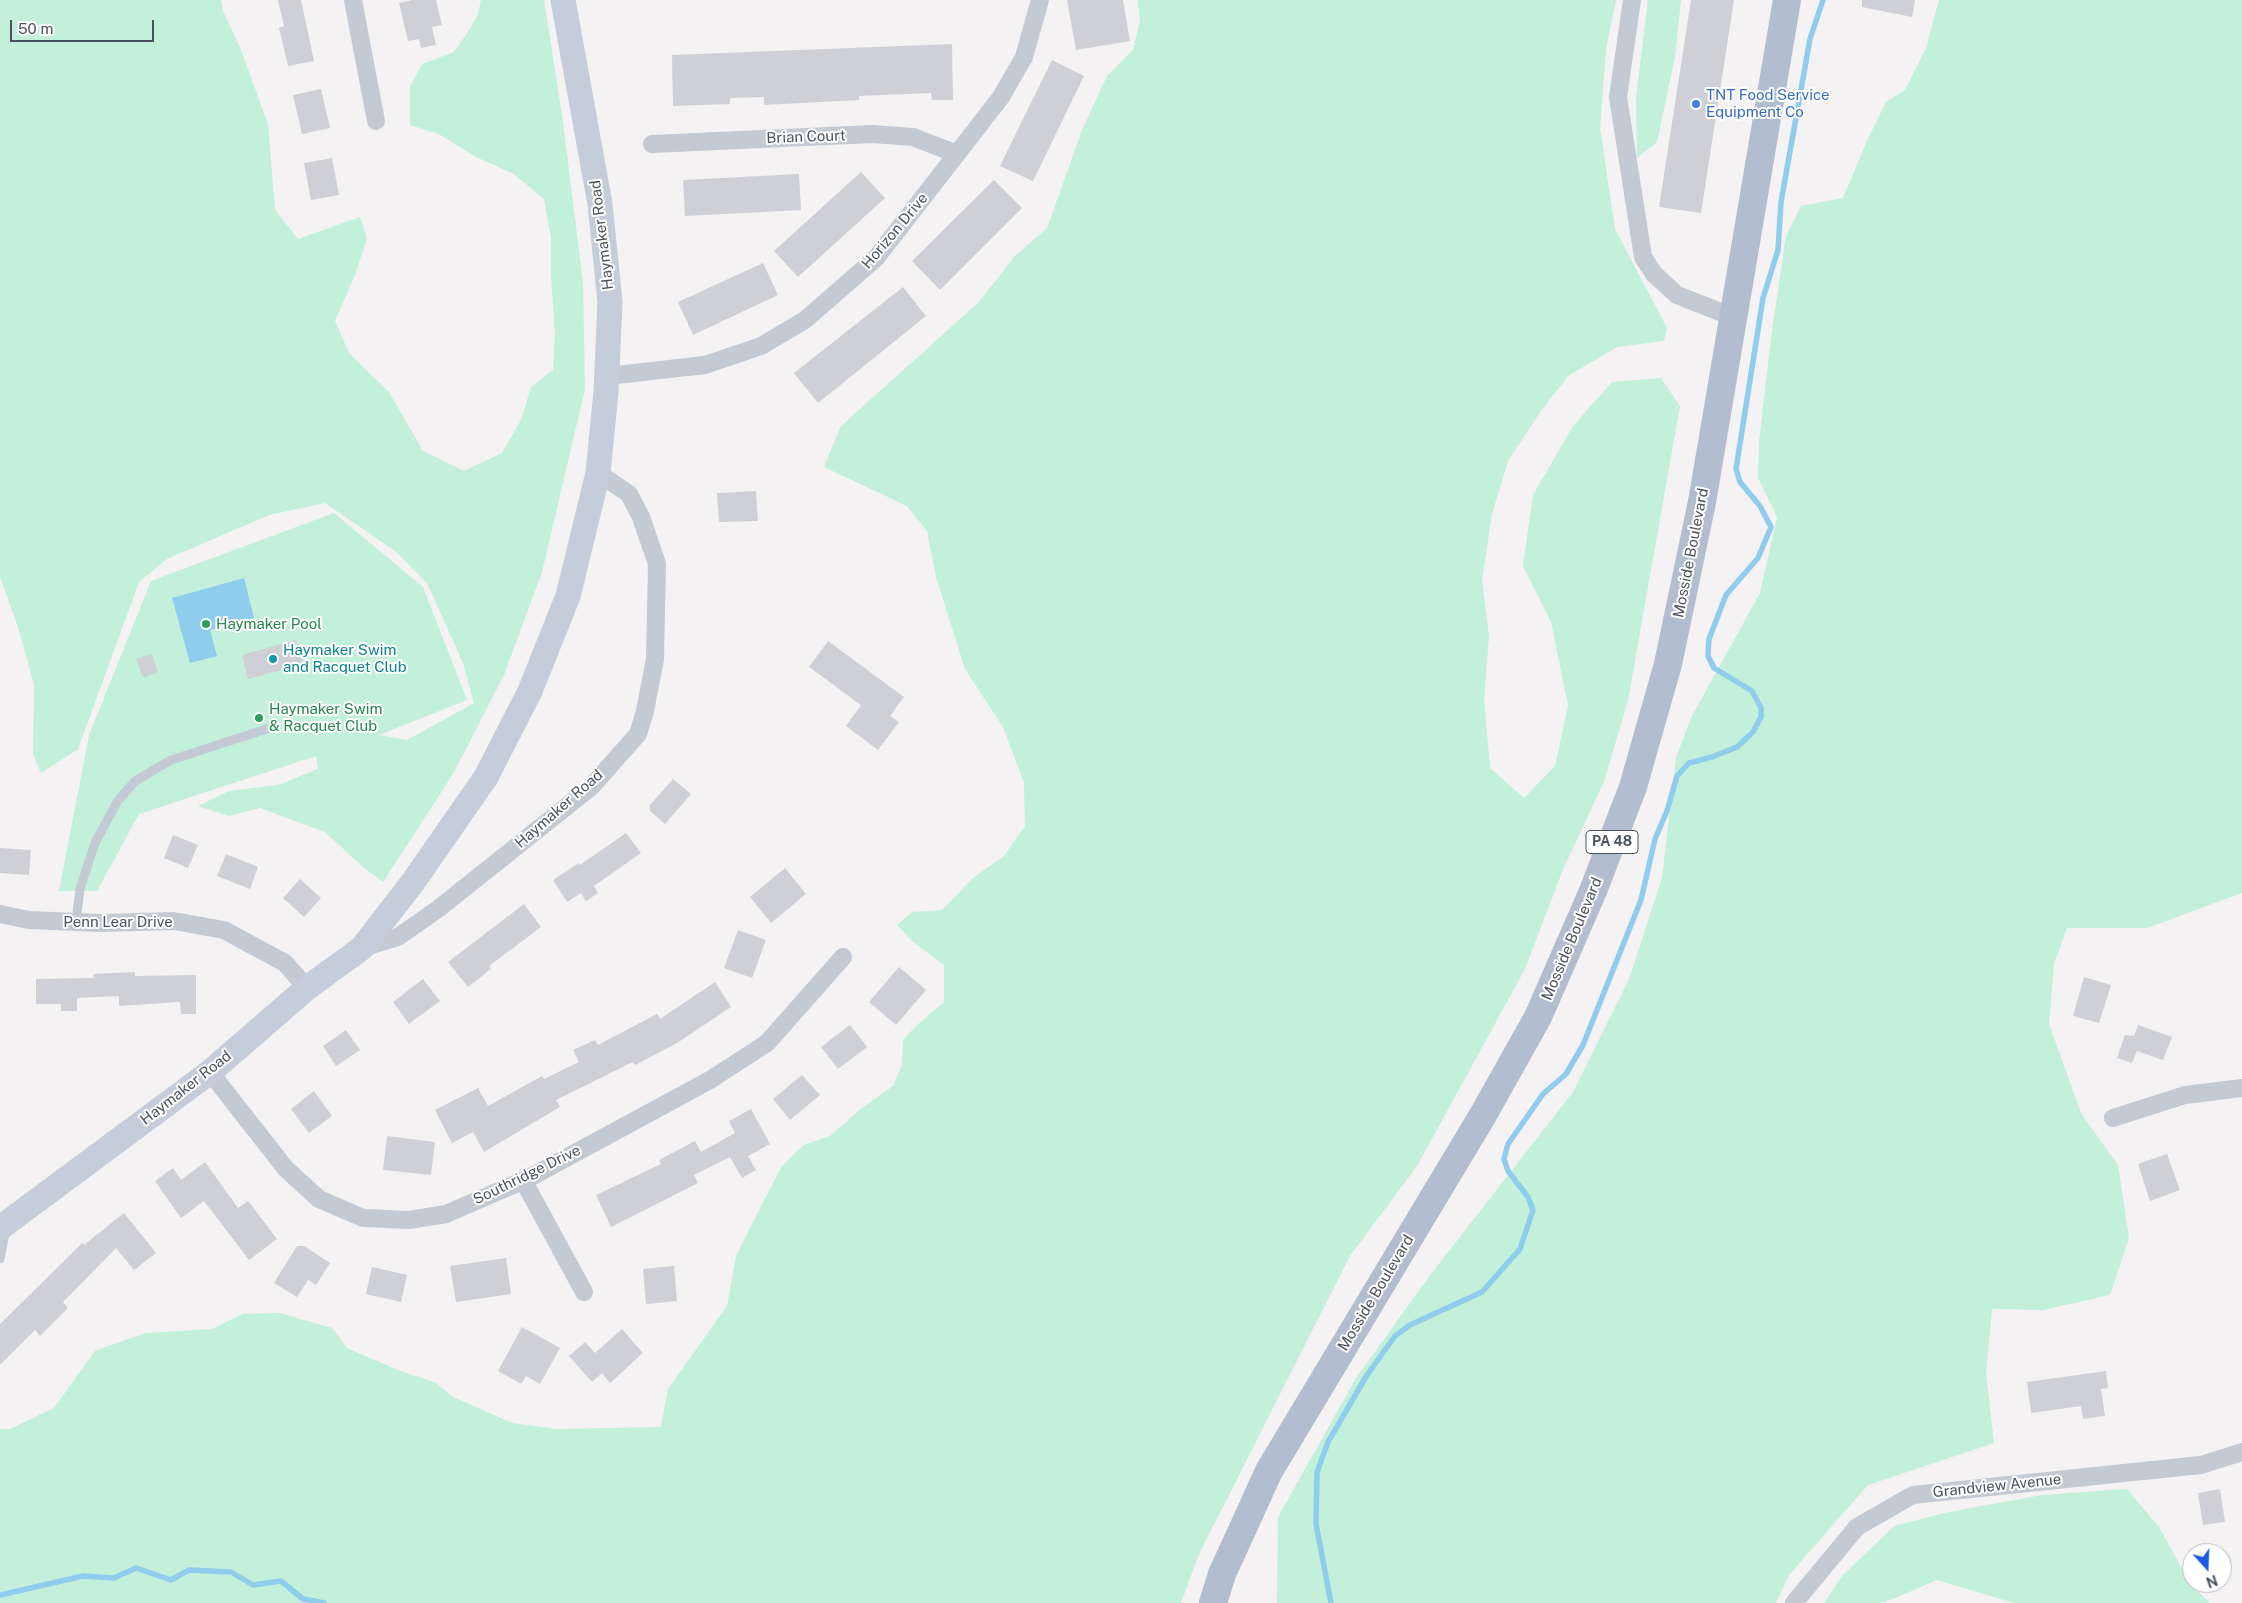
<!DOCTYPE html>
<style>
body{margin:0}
#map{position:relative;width:2242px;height:1603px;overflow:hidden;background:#f4f2f2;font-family:"Public Sans",sans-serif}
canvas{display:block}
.north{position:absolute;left:2182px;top:1543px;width:50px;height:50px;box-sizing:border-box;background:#fff;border:1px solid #b7babf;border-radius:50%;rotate:160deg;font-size:14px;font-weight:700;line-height:20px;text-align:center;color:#4a525f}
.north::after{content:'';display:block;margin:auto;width:18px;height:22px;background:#1c59e4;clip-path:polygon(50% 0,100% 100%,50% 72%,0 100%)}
.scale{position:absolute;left:10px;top:20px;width:144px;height:22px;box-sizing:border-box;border:2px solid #4a525f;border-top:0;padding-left:6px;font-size:15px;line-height:18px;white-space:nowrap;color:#4a525f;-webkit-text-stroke:4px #fff;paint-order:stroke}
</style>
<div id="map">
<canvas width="2242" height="1603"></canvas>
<div class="north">N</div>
<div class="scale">50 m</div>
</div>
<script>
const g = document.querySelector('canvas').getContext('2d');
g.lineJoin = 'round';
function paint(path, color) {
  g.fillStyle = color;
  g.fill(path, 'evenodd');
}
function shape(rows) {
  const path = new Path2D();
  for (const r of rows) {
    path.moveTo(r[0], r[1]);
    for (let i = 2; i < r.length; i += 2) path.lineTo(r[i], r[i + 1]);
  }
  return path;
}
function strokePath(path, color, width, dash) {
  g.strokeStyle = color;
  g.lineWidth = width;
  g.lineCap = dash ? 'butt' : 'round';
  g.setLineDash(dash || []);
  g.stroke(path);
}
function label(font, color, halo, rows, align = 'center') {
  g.font = font + ' "Public Sans",sans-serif';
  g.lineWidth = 4;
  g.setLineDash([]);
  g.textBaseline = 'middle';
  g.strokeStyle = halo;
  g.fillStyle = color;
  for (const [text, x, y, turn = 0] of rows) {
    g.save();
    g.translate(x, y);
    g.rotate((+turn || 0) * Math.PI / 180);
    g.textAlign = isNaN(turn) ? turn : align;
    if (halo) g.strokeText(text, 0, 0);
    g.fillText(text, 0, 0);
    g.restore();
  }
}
paint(shape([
 [0,0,221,0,223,11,241,50,268,124,275,210,298,239,360,217,367,238,355,275,335,321,349,353,389,392,423,451,464,471,502,453,521,420,531,387,553,370,555,334,551,275,551,238,544,199,514,174,474,156,439,134,410,125,410,87,422,64,454,52,468,32,478,14,481,0,544,0,562,115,583,282,585,389,542,572,504,675,453,774,383,882,363,867,325,832,260,808,229,816,198,806,229,791,278,785,318,769,316,756,139,814,97,891,59,891,89,735,151,581,334,513,423,587,467,700,379,735,407,740,474,703,463,663,427,583,395,551,325,503,269,515,167,559,139,582,78,749,41,773,33,754,34,685,18,627,0,577],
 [1138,0,1616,0,1606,49,1600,128,1615,229,1667,328,1664,341,1617,347,1568,376,1541,411,1508,461,1492,514,1482,580,1489,636,1484,699,1490,768,1524,798,1555,766,1568,706,1551,622,1523,566,1533,495,1573,426,1612,382,1661,378,1680,406,1628,700,1604,782,1564,867,1525,969,1417,1166,1350,1256,1199,1554,1181,1603,0,1603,0,1429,10,1429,54,1408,95,1351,145,1333,212,1329,243,1314,280,1313,332,1328,347,1348,400,1371,435,1382,453,1397,512,1423,557,1429,661,1427,668,1389,727,1306,736,1256,781,1167,804,1145,830,1136,862,1108,893,1086,902,1065,903,1040,916,1026,944,1002,944,965,912,941,897,925,912,912,942,910,973,878,1004,856,1025,826,1024,783,1003,727,965,669,936,577,927,531,907,506,824,467,841,426,979,302,1014,257,1047,228,1082,130,1107,76,1133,50,1140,21],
 [1648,0,1681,0,1675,57,1657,142,1637,158,1636,97],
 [1939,0,2242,0,2242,893,2147,928,2067,928,2054,964,2049,1024,2081,1113,2118,1165,2129,1238,2110,1295,2043,1310,1992,1309,1986,1373,1994,1443,1868,1485,1789,1575,1776,1603,1277,1603,1278,1517,1356,1378,1431,1274,1573,1092,1629,979,1662,878,1676,757,1692,716,1760,593,1777,517,1758,478,1759,442,1771,338,1786,236,1801,206,1843,198,1867,141,1886,102,1905,90,1926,48],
 [2127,1489,2159,1527,2191,1585,2210,1603,2014,1603,1937,1580,1893,1599,1879,1603,1824,1603,1842,1576,1894,1526,1949,1512,2042,1495]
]), '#c2f0da');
paint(shape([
 [244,578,254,618,210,630,217,656,190,663,172,598]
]), '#90ccec');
strokePath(shape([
 [0,1595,83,1576,114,1578,136,1568,171,1580,189,1570,231,1572,253,1585,281,1581,303,1599,324,1603],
 [1331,1603,1316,1524,1317,1472,1328,1442,1367,1375,1395,1336,1410,1325,1482,1292,1520,1249,1533,1210,1528,1197,1508,1171,1504,1159,1508,1144,1543,1094,1566,1074,1583,1045,1641,900,1655,839,1667,811,1677,776,1689,763,1712,757,1737,747,1753,732,1761,717,1761,708,1752,691,1714,668,1708,656,1709,639,1726,595,1758,558,1771,527,1760,506,1740,482,1736,469,1763,298,1778,250,1781,202,1810,39,1823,0]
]), '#90ccec', 5.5);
paint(shape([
 [278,0,301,0,314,61,288,66,279,28,284,26],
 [412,0,436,0,442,25,432,27,436,45,421,48,419,39,408,41,399,3],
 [1067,0,1123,0,1130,41,1076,50],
 [1691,0,1734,0,1701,213,1659,207],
 [1862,0,1915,0,1912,17,1862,7],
 [952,44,953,100,932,100,931,93,859,96,859,100,764,105,764,97,730,98,730,104,673,106,672,55],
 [1052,60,1084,76,1033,181,1000,166],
 [321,89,330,128,302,134,293,95],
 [332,158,339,195,311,200,304,163],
 [861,172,885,198,798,277,774,251],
 [799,174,801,210,685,216,683,180],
 [994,180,1022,208,940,290,912,261],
 [763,263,778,295,693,335,678,302],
 [903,287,926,316,818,403,794,373],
 [756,491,758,521,719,522,717,493],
 [296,640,304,664,248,679,242,655],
 [828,641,904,697,890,716,899,722,878,750,846,726,861,705,809,667],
 [152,654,158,672,143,678,136,659],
 [673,779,691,794,665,824,650,811,650,805],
 [626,833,641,853,594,886,598,893,586,901,581,893,567,902,553,880,579,863,580,865],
 [173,835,198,845,188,868,164,858],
 [0,848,31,850,29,875,0,873],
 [226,854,258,867,250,889,217,876],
 [785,868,806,894,771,923,750,897],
 [300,879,321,898,304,917,283,898],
 [524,904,541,927,489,966,491,969,468,987,448,962],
 [738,930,766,940,752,978,724,968],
 [899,967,926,990,896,1025,869,1002],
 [135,972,135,976,196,975,196,1014,181,1014,180,1002,119,1006,119,996,77,998,77,1011,61,1011,61,1004,36,1004,36,979,94,978,93,974],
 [2084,977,2111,985,2099,1023,2073,1016],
 [423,979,440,1001,409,1024,393,1002],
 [715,982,731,1007,677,1043,635,1065,633,1062,556,1100,560,1107,484,1152,473,1132,452,1143,435,1110,478,1088,488,1106,542,1076,544,1079,579,1062,573,1050,595,1040,598,1045,657,1014,660,1019],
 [850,1025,867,1047,838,1069,821,1047],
 [2138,1025,2172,1037,2163,1060,2137,1051,2132,1063,2117,1058,2125,1035,2134,1036],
 [346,1030,360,1050,336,1066,323,1046],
 [802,1075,820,1095,790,1120,773,1099],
 [314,1091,332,1116,309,1133,291,1109],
 [751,1109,770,1144,748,1156,756,1170,742,1178,730,1157,694,1175,698,1183,611,1227,596,1195,661,1164,659,1160,695,1141,701,1152,735,1133,729,1121],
 [387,1136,435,1142,431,1175,383,1170],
 [2167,1154,2180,1190,2150,1201,2138,1164],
 [205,1162,238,1208,248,1201,277,1239,249,1260,204,1201,181,1218,155,1181,173,1168,181,1180],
 [124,1213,156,1253,134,1270,116,1248,63,1302,68,1308,40,1336,35,1330,0,1365,0,1324,82,1243,84,1245],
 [297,1246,304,1246,330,1263,316,1285,308,1280,297,1297,274,1283],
 [506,1258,511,1294,456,1302,450,1266],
 [674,1266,677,1301,646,1304,643,1269],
 [372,1267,407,1275,401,1302,366,1294],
 [522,1327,560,1348,540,1384,526,1376,521,1384,498,1371],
 [622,1329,643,1353,610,1383,602,1373,592,1382,569,1356,585,1342,595,1353],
 [2106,1371,2108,1388,2101,1389,2105,1416,2083,1419,2081,1406,2031,1413,2027,1382],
 [2220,1489,2225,1522,2203,1525,2198,1493]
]), '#cfd0d6');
strokePath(shape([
 [76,922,80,889,95,843,117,802,135,781,171,760,276,726],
 [0,1259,6,1228]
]), '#c3cad3', 9);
strokePath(shape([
 [353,0,376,121],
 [1632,0,1618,97,1643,257,1654,274,1677,295,1733,317],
 [652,144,872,134,913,137,957,154],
 [607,376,705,365,761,346,805,320,876,258,1001,97,1024,57,1040,0],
 [0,914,29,920,101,923,174,921,224,930,285,963,307,988],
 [362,948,398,937,438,909,591,787,638,734,645,711,655,659,657,564,641,517,629,494,598,473],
 [210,1072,286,1169,319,1199,363,1218,409,1220,446,1214,529,1178,710,1080,767,1043,843,957],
 [2113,1118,2185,1095,2242,1088],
 [523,1180,584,1292],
 [1794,1603,1857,1527,1913,1495,2201,1465,2242,1452]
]), '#c3cad3', 18);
strokePath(shape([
 [0,1228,210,1072,307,988,362,948,413,882,486,777,530,691,568,596,598,473,606,392,610,302,600,204,563,0]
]), '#c5ccda', 25);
strokePath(shape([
 [1213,1603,1222,1574,1269,1471,1483,1115,1538,1017,1593,891,1633,787,1668,664,1702,502,1787,0]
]), '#b2bdd0', 28);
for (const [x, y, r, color] of [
 [1696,104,5,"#3f7fe0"],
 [206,624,5,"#2e9e5b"],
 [273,659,5,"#0f9aa8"],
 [259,718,5,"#2e9e5b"]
]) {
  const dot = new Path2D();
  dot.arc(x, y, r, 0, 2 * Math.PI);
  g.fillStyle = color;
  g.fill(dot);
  strokePath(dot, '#fff', 2);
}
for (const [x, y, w] of [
 [1612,842,52]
]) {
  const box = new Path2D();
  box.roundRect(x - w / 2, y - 11.5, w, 23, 4);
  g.fillStyle = '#fff';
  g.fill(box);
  strokePath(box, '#4a525f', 1);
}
label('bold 14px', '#4a525f', null, [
 ["PA 48",1612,842]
]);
label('15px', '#366cbe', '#fff', [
 ["TNT Food Service",1706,95],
 ["Equipment Co",1706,112]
], 'left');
label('15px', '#4a525f', '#fff', [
 ["Brian Court",806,137,-2],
 ["Horizon Drive",895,231,-50],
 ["Haymaker Road",602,235,-97],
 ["Mosside Boulevard",1691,553,-79],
 ["Haymaker Road",559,809,-41],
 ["Penn Lear Drive",118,922],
 ["Mosside Boulevard",1572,939,-67],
 ["Haymaker Road",186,1088,-38],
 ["Southridge Drive",527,1175,-26],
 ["Mosside Boulevard",1376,1293,-59],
 ["Grandview Avenue",1997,1486,-6]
]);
label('15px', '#27864d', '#fff', [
 ["Haymaker Pool",216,624],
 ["Haymaker Swim",269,709],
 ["& Racquet Club",269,726]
], 'left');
label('15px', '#0d838f', '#fff', [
 ["Haymaker Swim",283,650],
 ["and Racquet Club",283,667]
], 'left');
</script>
